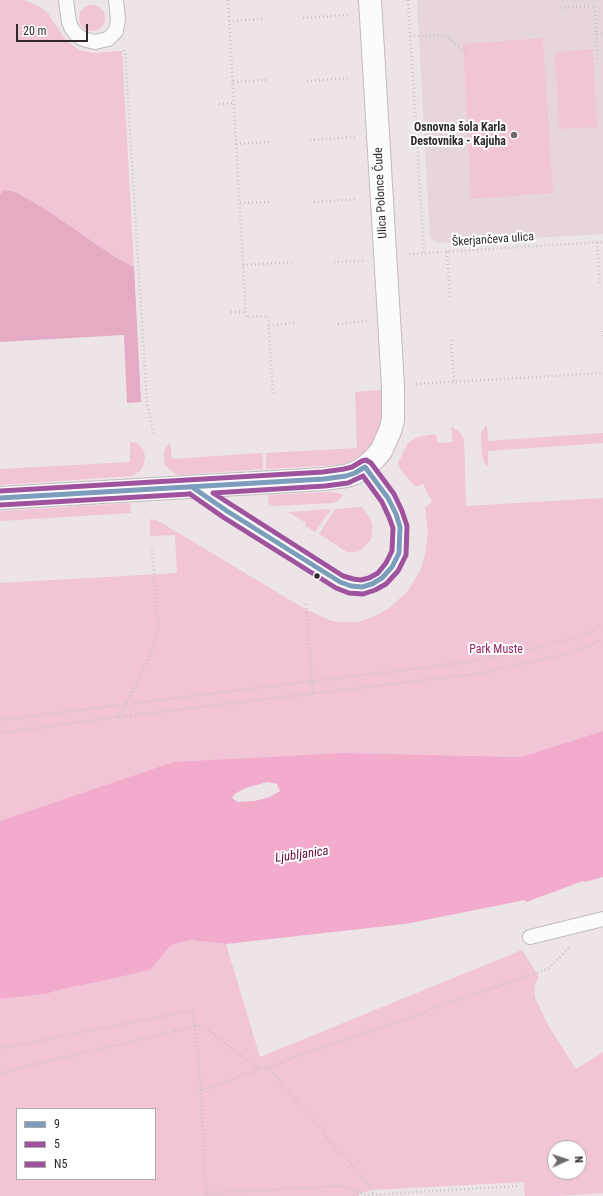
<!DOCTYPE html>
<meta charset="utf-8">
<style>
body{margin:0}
#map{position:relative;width:603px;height:1196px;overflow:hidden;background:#ece4e7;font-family:"Roboto Condensed",sans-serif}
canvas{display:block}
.legend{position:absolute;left:16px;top:1108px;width:140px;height:72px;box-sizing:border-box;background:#fff;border:1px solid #aca9aa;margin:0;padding:5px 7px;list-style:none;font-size:12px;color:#2f292b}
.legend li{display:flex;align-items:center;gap:8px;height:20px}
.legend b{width:20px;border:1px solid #aca9aa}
.north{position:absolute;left:547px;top:1140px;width:40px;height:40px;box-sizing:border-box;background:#fff;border:1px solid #aca9aa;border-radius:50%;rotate:87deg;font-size:11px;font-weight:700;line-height:16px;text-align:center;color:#2f292b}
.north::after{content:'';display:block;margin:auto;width:14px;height:18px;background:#716a6d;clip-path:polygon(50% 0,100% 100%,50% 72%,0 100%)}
.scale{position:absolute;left:16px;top:24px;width:72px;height:18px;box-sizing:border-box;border:2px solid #2f292b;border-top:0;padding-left:5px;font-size:12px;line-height:14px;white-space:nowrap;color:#2f292b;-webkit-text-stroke:3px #fff;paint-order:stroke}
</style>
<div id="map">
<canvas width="603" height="1196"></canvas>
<ul class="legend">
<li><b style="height:5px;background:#7d9dbd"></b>9</li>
<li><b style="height:5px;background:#9f539e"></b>5</li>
<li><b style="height:5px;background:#9f539e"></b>N5</li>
</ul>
<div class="north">N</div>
<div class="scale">20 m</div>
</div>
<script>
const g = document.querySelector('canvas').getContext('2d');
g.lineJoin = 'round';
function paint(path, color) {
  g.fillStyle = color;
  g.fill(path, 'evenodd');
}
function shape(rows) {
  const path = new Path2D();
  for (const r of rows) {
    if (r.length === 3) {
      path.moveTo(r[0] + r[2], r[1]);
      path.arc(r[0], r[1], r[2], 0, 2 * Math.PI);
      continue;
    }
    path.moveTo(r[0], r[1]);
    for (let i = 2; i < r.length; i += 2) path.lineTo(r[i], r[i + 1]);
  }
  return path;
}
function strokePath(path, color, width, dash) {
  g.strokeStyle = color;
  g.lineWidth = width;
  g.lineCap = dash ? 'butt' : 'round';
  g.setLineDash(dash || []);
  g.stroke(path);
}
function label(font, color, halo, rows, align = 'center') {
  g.font = font + ' "Roboto Condensed",sans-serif';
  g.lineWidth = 4;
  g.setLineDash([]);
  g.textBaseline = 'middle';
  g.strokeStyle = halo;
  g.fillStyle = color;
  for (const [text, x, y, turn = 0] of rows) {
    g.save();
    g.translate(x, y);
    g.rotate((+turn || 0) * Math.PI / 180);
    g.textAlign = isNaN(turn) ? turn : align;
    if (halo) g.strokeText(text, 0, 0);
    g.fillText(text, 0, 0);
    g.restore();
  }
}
paint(shape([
 [417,0,603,0,603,234,439,243,430,238]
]), '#e6d6dc');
paint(shape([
 [0,0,24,0,40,7,47,12,65,39,79,50,94,53,122,51,134,267,115,257,42,207,16,192,3,190,0,195],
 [92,18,13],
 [543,38,553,193,471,199,463,44],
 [593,49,597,127,559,129,555,52],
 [381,390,383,418,380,428,376,439,363,454,347,463,337,465,266,469,266,453,357,448,355,392],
 [487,424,488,441,603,433,603,443,488,451,488,467,485,464,482,456,481,433],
 [451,427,459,431,464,439,466,506,603,498,603,731,521,757,345,753,0,821,0,583,177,573,175,535,150,536,150,519,156,520,165,525,303,608,331,621,339,622,358,622,367,619,375,616,389,608,407,592,420,571,425,555,428,533,425,507,432,502,423,484,415,487,401,470,398,463,408,443,417,437,436,434,438,443,453,442],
 [130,442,137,443,143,449,145,456,144,464,140,471,132,476,0,485,0,469,130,462],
 [170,442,172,459,262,453,263,469,180,475,176,474,170,470,165,465,164,459,164,451],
 [330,492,343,494,338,501,333,503,273,506,269,504,268,495],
 [130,503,131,513,0,521,0,511],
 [362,507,369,517,372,523,372,530,371,539,362,550,356,552,347,552,319,534,335,509],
 [331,509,315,532,305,526,306,523,288,512],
 [190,940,226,944,260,1057,522,950,539,977,534,987,535,998,548,1025,576,1069,603,1052,603,1193,558,1196,525,1196,524,1182,371,1190,359,1194,359,1196,0,1196,0,999,46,994,62,989,150,970,171,945],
 [17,1109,155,1109,155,1179,17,1179],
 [555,1148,579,1148,579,1172,555,1172]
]), '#f1c4d6');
paint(shape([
 [3,190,16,192,42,207,115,257,134,267,141,402,127,403,124,335,0,342,0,195]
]), '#e5abc5');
paint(shape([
 [603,731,603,877,585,882,583,881,526,902,525,900,405,924,226,944,190,940,171,945,150,970,97,982,62,989,46,994,0,999,0,821,174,762,345,753,521,757],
 [267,782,277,784,280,791,270,797,255,801,238,802,232,798,236,793,246,788]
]), '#f2abca');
const service = shape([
 [66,0,69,22,72,29,77,35,83,39,95,42,108,39,116,31,118,19,116,0],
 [192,487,227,511,340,582,351,586,362,587,372,584,382,578,392,567,399,553,401,539,400,527,396,514,388,498,365,467],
 [530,937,603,919]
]);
const minor = shape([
 [365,467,374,459,381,451,390,431,393,420,393,386,370,0]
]);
const tertiary = shape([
 [0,498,324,479,346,476,355,473,365,467]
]);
strokePath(service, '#c1bbbd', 16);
strokePath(minor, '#c1bbbd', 24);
strokePath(tertiary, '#c1bbbd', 24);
strokePath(shape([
 [228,0,246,317,268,316,273,393],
 [408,0,424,253],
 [556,8,595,6,596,34,603,33],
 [303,18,348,15],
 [229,21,262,19],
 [596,34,597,60],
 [410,36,444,35,466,52],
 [124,50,125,52,147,401,153,433],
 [307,81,351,78],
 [233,82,266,80],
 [219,104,234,103],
 [310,140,355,137],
 [236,144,269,142],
 [314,202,358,199],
 [240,203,272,202],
 [597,242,600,286],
 [447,252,450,297],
 [409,254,603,242],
 [334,262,363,261],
 [243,265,295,262],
 [231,312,246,312],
 [338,324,367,321],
 [269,325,296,323],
 [603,331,603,336],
 [451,340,454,382],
 [416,384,603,373],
 [306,604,313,694],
 [118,717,136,685,154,646,158,625,152,549],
 [0,720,468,662,543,647,586,633,603,626],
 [0,733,118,717,475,674,558,656,603,640],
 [0,1048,45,1040,193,1010,195,1026,204,1026,223,1042,259,1069],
 [268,1066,290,1094,320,1127,329,1140,350,1163,370,1187,373,1194],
 [0,1073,195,1026,201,1090,206,1196],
 [201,1090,548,969,569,948],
 [206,1193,341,1186,367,1195,519,1186]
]), '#c8c5c7', 2.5, [1, 3]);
strokePath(service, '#fcfbfb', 14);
strokePath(minor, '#fcfbfb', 22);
strokePath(tertiary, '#fcfbfb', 22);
strokePath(shape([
 [0,498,324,479,346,476,355,473,365,467,388,498,396,514,400,527,399,553,392,567,382,578,372,584,362,587,351,586,340,582,227,511,192,487]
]), '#7d9dbd', 5);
strokePath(shape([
 [363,476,382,502,389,517,393,528,392,551,386,563,378,573,369,578,361,580,353,579,343,576,213,493,325,486,348,483,363,476],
 [0,505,190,494]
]), '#9f539e', 5);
strokePath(shape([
 [0,491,323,472,344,469,352,467,362,461,366,460,371,463,394,494,402,511,407,526,406,555,398,571,386,584,375,590,363,594,349,593,336,588,223,517,190,494]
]), '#9f539e', 5);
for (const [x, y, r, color] of [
 [514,135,4,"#716a6d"],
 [317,576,3.5,"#2f292b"]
]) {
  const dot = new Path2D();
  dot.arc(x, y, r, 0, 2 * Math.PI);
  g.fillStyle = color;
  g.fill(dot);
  strokePath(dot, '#fff', 1.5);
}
label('bold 12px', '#2f292b', '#fff', [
 ["Osnovna šola Karla",506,128],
 ["Destovnika - Kajuha",506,142]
], 'right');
label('12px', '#2f292b', '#fff', [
 ["Ulica Polonce Čude",381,193,-93],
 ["Škerjančeva ulica",493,240,-4]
]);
label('12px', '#94225f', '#fff', [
 ["Park Muste",496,650]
]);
label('italic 13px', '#660e3e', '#fff', [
 ["Ljubljanica",302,855,-8]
]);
</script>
